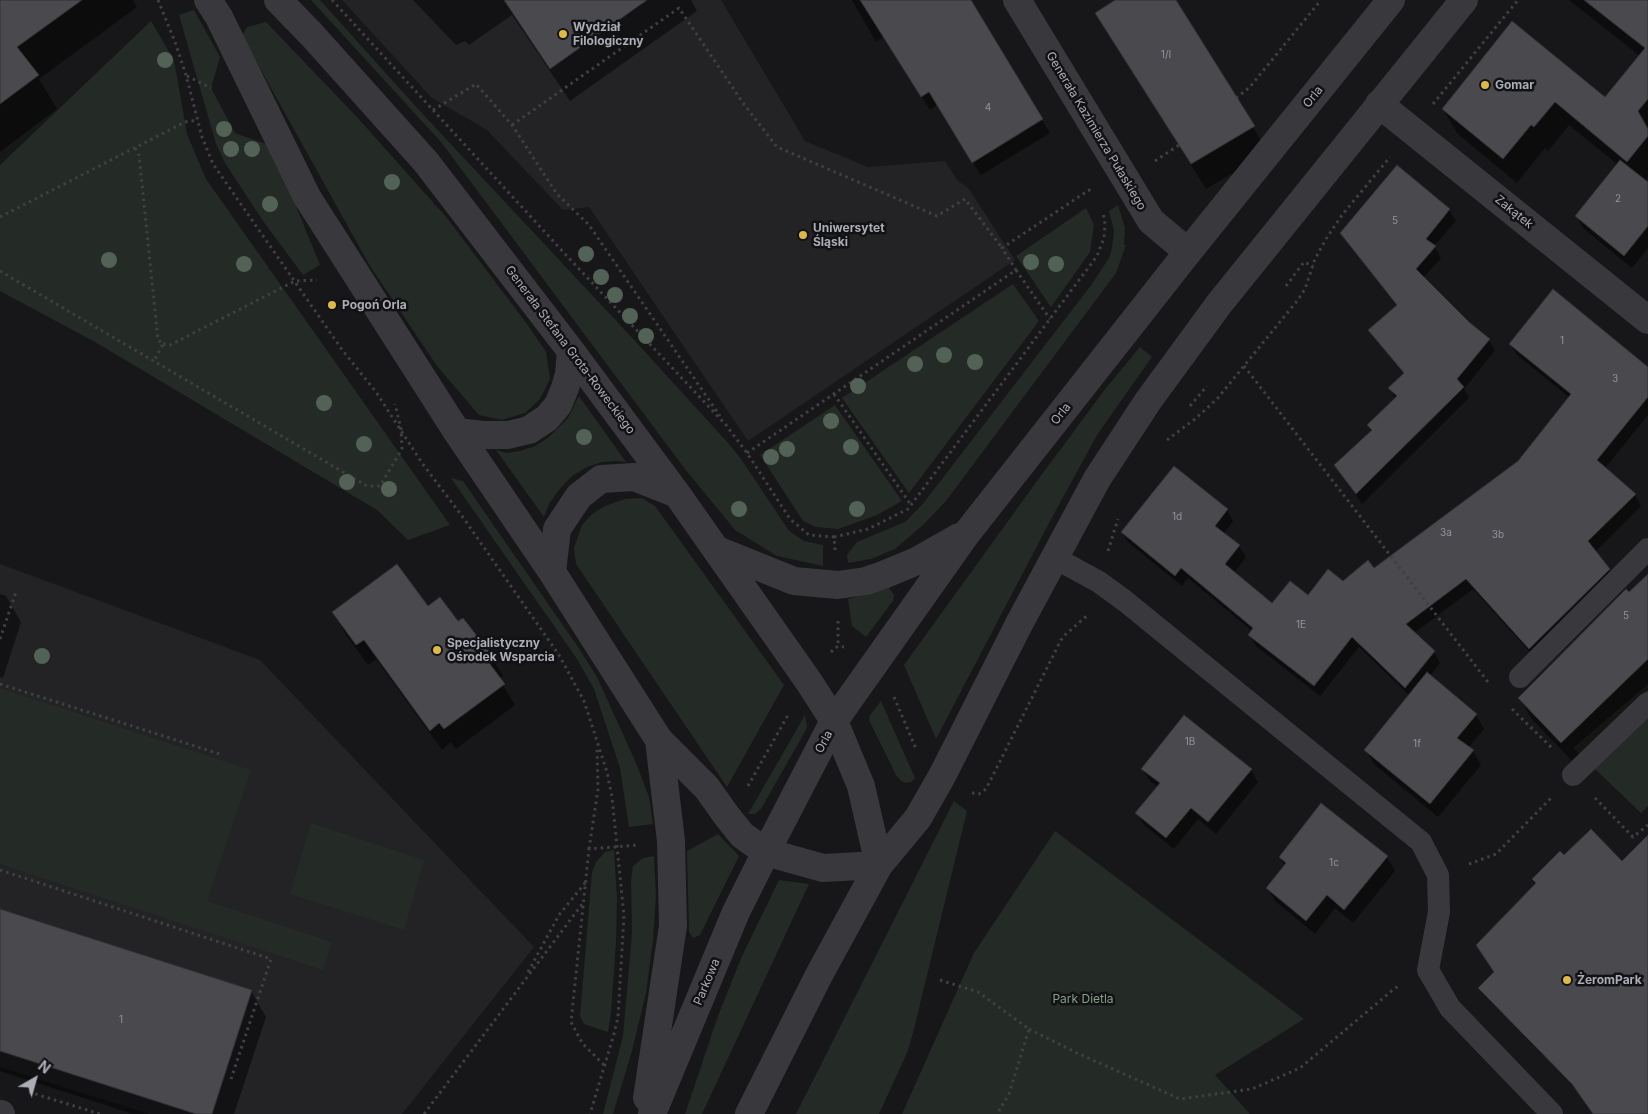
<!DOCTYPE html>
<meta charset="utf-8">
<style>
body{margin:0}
#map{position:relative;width:1648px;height:1114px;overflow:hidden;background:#171719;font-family:Inter,sans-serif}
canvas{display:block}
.north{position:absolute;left:10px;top:1054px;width:50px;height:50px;-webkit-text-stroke:4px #121214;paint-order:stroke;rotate:38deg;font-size:14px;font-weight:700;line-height:20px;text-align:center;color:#abadb7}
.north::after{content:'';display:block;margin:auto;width:18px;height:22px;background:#abadb7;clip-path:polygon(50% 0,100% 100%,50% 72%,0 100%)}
</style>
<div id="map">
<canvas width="1648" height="1114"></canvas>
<div class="north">N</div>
</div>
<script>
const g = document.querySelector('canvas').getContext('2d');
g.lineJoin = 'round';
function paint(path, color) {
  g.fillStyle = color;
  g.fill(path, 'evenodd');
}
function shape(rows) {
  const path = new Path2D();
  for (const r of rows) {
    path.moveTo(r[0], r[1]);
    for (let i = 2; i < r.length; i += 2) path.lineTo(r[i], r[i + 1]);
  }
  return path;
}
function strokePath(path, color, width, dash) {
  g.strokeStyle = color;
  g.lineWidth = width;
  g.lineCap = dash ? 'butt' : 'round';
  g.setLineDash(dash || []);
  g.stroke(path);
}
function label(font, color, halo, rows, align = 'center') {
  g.font = font + ' Inter,sans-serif';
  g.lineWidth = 5;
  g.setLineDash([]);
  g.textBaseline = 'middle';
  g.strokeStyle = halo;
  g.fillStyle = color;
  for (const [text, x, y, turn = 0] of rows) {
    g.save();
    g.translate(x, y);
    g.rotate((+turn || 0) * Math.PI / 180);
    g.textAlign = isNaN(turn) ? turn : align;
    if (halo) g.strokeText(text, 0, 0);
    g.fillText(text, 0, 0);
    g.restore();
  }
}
paint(shape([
 [342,0,721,0,805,141,868,167,945,161,957,180,969,189,1015,260,748,441,589,207,563,210,487,130,432,98],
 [0,564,260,660,534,947,402,1114,149,1114,0,1067]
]), '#232326');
paint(shape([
 [311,0,320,0,418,109,636,342,729,444,741,459,789,531,804,541,823,545,823,566,777,556,735,530,685,469,441,142],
 [194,10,220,57,211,88,235,133,269,145,282,171,298,211,320,265,303,275,263,221,225,163,216,144,179,15],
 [151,21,174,60,187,134,206,179,450,525,408,540,377,510,95,342,0,291,0,165],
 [266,22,356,116,447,218,527,324,546,352,550,379,540,399,525,413,502,420,479,415,437,366,370,266,242,36,247,27],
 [1118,205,1125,228,1124,245,1126,245,1116,273,946,501,924,524,895,549,871,559,848,563,847,555,857,542,905,522,922,505,1092,284,1109,258,1112,248,1114,231,1109,211],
 [1086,208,1094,225,1090,252,1051,307,1016,256],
 [1013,284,1039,321,909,493,842,398],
 [1140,347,1152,357,1097,435,1048,525,936,739,904,665,1037,481,1106,388],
 [579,396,626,462,616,461,602,462,587,467,572,476,558,491,549,504,544,517,496,450,507,453,520,451,535,446,548,438,568,418],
 [835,405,902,501,877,515,838,529,816,527,803,521,760,455],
 [451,478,463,481,578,647,597,677,636,763,649,797,653,824,629,827,620,768,594,689,577,659],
 [642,498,655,506,784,685,727,787,576,564,574,548,582,525,592,514,605,506,625,499],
 [889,588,894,595,893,601,866,637,852,626,848,599],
 [1648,684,1648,806,1641,813,1573,748],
 [0,688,251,770,207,901,332,942,323,970,0,864],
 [881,701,915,778,911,782,905,783,900,780,896,775,869,720,870,715],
 [805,715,807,728,761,809,755,814,748,814],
 [954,801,967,811,913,1033,907,1053,879,1114,796,1114],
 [311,823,424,860,404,930,290,894],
 [1055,831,1304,1019,1215,1075,1250,1114,902,1114,974,953],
 [718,834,739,856,700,935,693,938,689,932,687,851],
 [614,850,617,899,616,942,611,1013,608,1032,584,1024,580,1016,592,872,596,862,605,852],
 [654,856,656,896,653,940,646,993,632,1051,613,1114,603,1114,623,1036,632,933,631,880,633,866,643,858],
 [779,880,809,884,702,1114,685,1114,718,1016,742,956]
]), '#242a25');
paint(shape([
 [27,0,133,0,137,7,39,79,57,109,0,152,0,20],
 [413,0,691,0,697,11,570,101,512,15,469,45,465,41,456,45],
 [852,0,969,0,1050,133,981,175,937,105,930,110,884,37,876,42],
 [1117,0,1175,0,1268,152,1206,189,1096,13],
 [1569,0,1648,0,1648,177,1645,181,1648,184,1648,248,1632,268,1584,229,1576,216,1618,165,1569,125,1548,151,1545,148,1517,183,1457,133,1443,109,1605,99,1640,56],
 [1397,166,1449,210,1456,221,1434,246,1441,258,1423,278,1468,323,1489,340,1495,350,1464,389,1469,398,1362,504,1336,466,1373,432,1369,425,1396,399,1390,388,1404,374,1376,340,1370,330,1398,306,1348,244,1342,233],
 [1511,345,1648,368,1648,415,1605,468,1635,495,1641,506,1595,552,1615,580,1536,659,1473,589,1414,633,1434,652,1440,663,1430,676,1476,715,1484,729,1468,748,1473,751,1481,765,1438,817,1374,764,1366,750,1410,696,1359,647,1320,696,1256,646,1249,635,1252,631,1188,578,1182,586,1129,543,1122,532,1227,510,1233,521,1224,534,1239,546,1246,557,1234,573,1273,605,1308,596,1374,570,1519,462,1570,398,1517,355],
 [1648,575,1648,690,1573,762,1531,718,1520,698],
 [0,594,6,596,21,622,3,678,0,677],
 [428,607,458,623,463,619,491,656,503,676,499,679,515,705,456,749,451,742,442,750,376,659,368,665,345,633,334,612],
 [1142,769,1251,770,1258,782,1216,834,1198,819,1174,849,1144,825,1137,813,1158,787,1150,781],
 [1648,836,1648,1114,1594,1114,1577,1090,1483,994,1479,988,1495,972,1537,884,1534,879,1564,857,1621,863],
 [1280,857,1387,857,1395,871,1353,923,1335,908,1315,934,1276,902,1268,888,1285,866],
 [0,910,251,991,266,1017,234,1114,133,1114,0,1071]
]), '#0007');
const building = shape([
 [0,0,82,0,17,47,39,75,0,104,0,0],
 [504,0,647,0,550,69,504,0],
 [860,0,971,0,1043,119,972,163,929,92,921,97,860,0],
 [1115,0,1176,0,1255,126,1191,164,1095,13,1115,0],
 [1584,0,1648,0,1648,99,1638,111,1648,129,1648,136,1627,162,1555,102,1534,127,1531,125,1503,159,1442,109,1512,21,1605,97,1645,48,1584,0],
 [1620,160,1648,182,1648,226,1624,256,1575,216,1620,160],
 [1397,165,1450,209,1426,239,1436,246,1416,269,1469,322,1490,339,1457,379,1464,387,1356,494,1334,465,1372,430,1367,425,1397,396,1388,388,1404,373,1368,330,1397,305,1340,233,1397,165],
 [1553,289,1648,367,1648,397,1597,460,1636,494,1588,541,1610,569,1529,649,1466,579,1406,624,1435,651,1405,688,1352,637,1314,686,1248,635,1253,628,1181,568,1175,576,1121,532,1174,466,1228,509,1215,526,1240,545,1225,564,1272,603,1290,581,1308,595,1328,569,1343,581,1368,560,1374,568,1518,461,1571,394,1509,344,1553,289],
 [397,564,428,606,440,597,458,621,463,618,492,655,487,660,505,684,444,729,439,723,430,731,364,640,356,645,332,612,397,564],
 [1648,574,1648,659,1561,743,1518,698,1626,589,1629,592,1648,574],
 [1427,672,1477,714,1457,738,1474,750,1430,804,1364,750,1427,672],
 [1184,715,1252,769,1208,822,1191,808,1166,838,1135,813,1160,783,1141,769,1184,715],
 [1321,803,1388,856,1344,910,1327,895,1306,921,1266,888,1286,863,1279,857,1321,803],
 [1591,829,1622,861,1648,835,1648,1114,1593,1114,1572,1084,1478,988,1494,972,1476,945,1536,883,1532,879,1560,851,1564,855,1591,829],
 [0,909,252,990,212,1114,196,1114,0,1051,0,909]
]);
paint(building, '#49494e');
strokePath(building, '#323134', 1);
strokePath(shape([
 [158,0,175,42,186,75,202,137,213,164,343,351,376,392,422,463,462,516,559,655,584,701,607,772,612,797,624,916,618,1017,614,1034,590,1114],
 [332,0,565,254,726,425,747,453,790,519,809,535,834,537],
 [187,76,211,88],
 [1236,98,1249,88,1321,0],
 [1433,104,1518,0],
 [433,110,476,84,512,125,557,194,589,225,720,416],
 [512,125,679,8,743,103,777,147,937,216,965,199,1002,248],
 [135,148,139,155,158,340,163,344,154,361],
 [1155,161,1179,145],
 [0,217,185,122,197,120],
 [1016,270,1050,319],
 [0,271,367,486,380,486,402,449,401,429,395,404],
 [1286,286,1304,262,1313,266],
 [163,344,170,345,295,281,317,280],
 [1244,366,1488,682],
 [834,394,911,505],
 [1190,406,1207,386],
 [1167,440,1195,419,1217,399,1297,301,1305,289,1315,259,1326,239,1342,215,1390,157],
 [747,453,1016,270,1002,248,1089,190,1091,192],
 [835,550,834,537,868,529,908,509,1097,256,1104,238,1105,224,1103,212],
 [1108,551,1118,519],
 [838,621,838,646],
 [0,639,16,592],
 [831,652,838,646,844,647],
 [0,684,223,755],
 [894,697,916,749],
 [1512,709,1554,750],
 [748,786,788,715],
 [972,793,979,794,986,789,1061,640,1066,634,1089,614],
 [1595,798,1633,837,1648,825],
 [589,849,598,789,597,746],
 [1469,864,1496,854,1552,797],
 [0,870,271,959,231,1079],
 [528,972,559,915,585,883],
 [940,980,978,992,1029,1029,1009,1094,997,1114],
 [1029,1029,1077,1053,1180,1099,1252,1089,1300,1068,1394,989,1400,985],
 [604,1065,582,1043,571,1022,589,849,638,845],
 [29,1092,100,1114],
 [424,1114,583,903]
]), '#3f4044', 3, [2.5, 4]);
strokePath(shape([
 [1055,558,1099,582,1125,601,1421,842,1438,875,1439,912,1428,970,1450,1008,1552,1114],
 [1520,677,1648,549],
 [1573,775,1648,703]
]), '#39393d', 22);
strokePath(shape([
 [1017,0,1151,221,1188,252],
 [1379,104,1648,320],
 [0,1114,1,1114]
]), '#39393d', 28);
strokePath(shape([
 [208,0,219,17,307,197,457,432,552,572,659,740,707,788,726,815,742,835,766,852,823,868,879,865],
 [278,0,312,35,426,162,571,351,677,494,809,682,834,721,861,786,879,865],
 [457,432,483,435,508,435,529,430,547,418,558,405,565,388,569,374,571,351],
 [717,550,794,581,838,585,866,581,883,575,917,561,959,537],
 [552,572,557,529,579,496,601,479,634,477,677,494],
 [647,1098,673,926,671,841,659,740],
 [652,1114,736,912,766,852,834,721,967,533,1188,252,1391,0],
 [749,1114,819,975,879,865,918,818,942,776,1019,624,1097,479,1148,401,1219,304,1464,0]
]), '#39393d', 28);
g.fillStyle = '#536256';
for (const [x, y] of [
 [165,60],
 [224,129],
 [231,149],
 [252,149],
 [392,182],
 [270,204],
 [586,254],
 [109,260],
 [1031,262],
 [244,264],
 [1056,264],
 [601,277],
 [615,295],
 [630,316],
 [646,336],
 [944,355],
 [975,362],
 [915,364],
 [858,386],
 [324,403],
 [831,421],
 [584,437],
 [364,444],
 [851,447],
 [787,449],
 [771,457],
 [347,482],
 [389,489],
 [739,509],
 [857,509],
 [42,656]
]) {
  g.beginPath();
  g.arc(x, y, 8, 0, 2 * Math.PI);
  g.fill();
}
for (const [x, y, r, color] of [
 [563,34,5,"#ddb84b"],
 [1485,85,5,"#ddb84b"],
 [803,235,5,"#ddb84b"],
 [332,305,5,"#ddb84b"],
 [437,650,5,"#ddb84b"],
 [1567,980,5,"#ddb84b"]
]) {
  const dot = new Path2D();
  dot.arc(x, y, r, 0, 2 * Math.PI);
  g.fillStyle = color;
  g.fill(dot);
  strokePath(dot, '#121214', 2);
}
label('10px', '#92949d', null, [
 ["1/I",1166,55],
 ["4",988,108],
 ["2",1618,199],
 ["5",1395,221],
 ["1",1562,341],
 ["3",1615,379],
 ["1d",1177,517],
 ["3a",1446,533],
 ["3b",1498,535],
 ["5",1626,616],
 ["1E",1301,625],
 ["1B",1190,742],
 ["1f",1417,744],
 ["1c",1334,863],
 ["1",121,1020]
]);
label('bold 12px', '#abadb7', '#121214', [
 ["Wydział",573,27],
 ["Filologiczny",573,41],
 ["Gomar",1495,85],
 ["Uniwersytet",813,228],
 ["Śląski",813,242],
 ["Pogoń Orla",342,305],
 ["Specjalistyczny",447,643],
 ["Ośrodek Wsparcia",447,657],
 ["ŻeromPark",1577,980]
], 'left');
label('12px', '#abadb7', '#121214', [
 ["Orla",1313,97,-51],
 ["Generała Kazimierza Pułaskiego",1096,131,59],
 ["Zakątek",1514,212,39],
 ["Generała Stefana Grota-Roweckiego",570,350,53],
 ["Orla",1061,414,-52],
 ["Orla",824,742,-62],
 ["Parkowa",707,982,-67]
]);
label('12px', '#84a088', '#121214', [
 ["Park Dietla",1083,999]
]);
</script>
